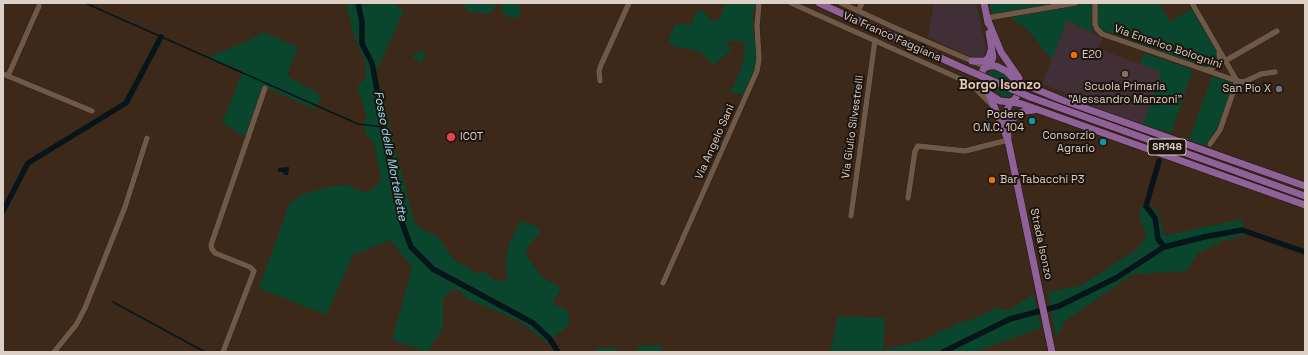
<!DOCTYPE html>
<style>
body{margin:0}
#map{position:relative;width:1308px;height:355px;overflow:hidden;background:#3c2919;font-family:"Space Grotesk",sans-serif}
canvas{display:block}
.frame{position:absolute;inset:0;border:4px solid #ddd0c7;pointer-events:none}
</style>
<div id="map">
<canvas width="1308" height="355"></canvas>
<div class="frame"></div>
</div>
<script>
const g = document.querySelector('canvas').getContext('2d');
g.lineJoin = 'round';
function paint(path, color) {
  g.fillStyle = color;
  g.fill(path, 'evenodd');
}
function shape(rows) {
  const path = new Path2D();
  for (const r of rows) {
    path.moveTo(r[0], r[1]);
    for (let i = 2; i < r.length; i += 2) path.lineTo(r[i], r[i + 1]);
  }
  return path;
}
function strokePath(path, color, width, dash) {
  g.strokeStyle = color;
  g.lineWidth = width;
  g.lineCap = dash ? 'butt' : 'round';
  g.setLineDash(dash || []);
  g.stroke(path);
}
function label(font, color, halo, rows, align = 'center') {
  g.font = font + ' "Space Grotesk",sans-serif';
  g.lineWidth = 4;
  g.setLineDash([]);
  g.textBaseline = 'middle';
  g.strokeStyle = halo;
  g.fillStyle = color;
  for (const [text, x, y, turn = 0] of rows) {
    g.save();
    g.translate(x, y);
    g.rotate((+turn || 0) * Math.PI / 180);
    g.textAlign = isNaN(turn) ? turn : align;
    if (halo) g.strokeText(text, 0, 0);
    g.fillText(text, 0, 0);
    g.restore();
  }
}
paint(shape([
 [934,3,976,3,986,48,984,55,979,58,966,55,928,37],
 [1067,20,1102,38,1081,99,1042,84]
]), '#412f37');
paint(shape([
 [1098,49,1162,72,1143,125,1079,102]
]), '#422f35');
paint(shape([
 [346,3,392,3,404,11,376,72,414,222,424,230,438,237,453,259,476,273,485,272,494,280,507,281,506,260,508,247,520,221,538,227,540,233,527,248,527,257,543,278,561,288,553,303,568,311,569,325,547,343,521,322,468,299,459,290,452,289,443,300,443,328,427,352,392,340,412,267,390,240,353,255,326,315,259,288,289,204,303,194,332,186,346,185,358,190,369,192,381,180,374,143,366,134,363,123,367,117,357,86,365,79,366,65,353,32],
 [464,3,497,3,492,12,485,14,467,11],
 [502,3,518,3,521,14,519,17,507,17,502,11],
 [726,3,756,3,753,12,753,33,757,53,756,64,745,95,728,91,733,88,743,63,745,41,727,41,731,50,714,65,704,55,695,50,676,47,668,41,675,25,692,24,694,15,701,10,704,12,710,20,719,21],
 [990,3,1058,3,992,14],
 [1088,3,1092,7,1091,22,1093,33,1067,20,1052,60,1028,30,1010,18],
 [1099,3,1159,3,1170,22,1193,8,1217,52,1217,61,1211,67,1205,67,1103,30,1097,23],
 [263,32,298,47,287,76,322,96,314,109,263,86,245,137,222,122,243,71,206,58,250,40],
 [422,52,426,53,421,63,413,59,414,56],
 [1144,53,1193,70,1171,133,1143,125,1161,72,1141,64],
 [995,70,1003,73,1012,82,1014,88,1012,96,1003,97,989,86,987,81,987,73],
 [1212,76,1235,84,1218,128,1205,146,1189,140],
 [1151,205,1158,213,1165,236,1241,219,1247,235,1225,240,1197,254,1187,271,1133,274,1065,321,1056,338,1048,292,1080,286,1138,249,1145,238,1146,231,1140,221,1140,207],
 [1033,294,1041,328,974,352,830,352,838,316,885,318,883,350,921,341,963,321,969,321,998,308,1008,311],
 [640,346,663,346,660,352,635,352],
 [597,348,615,348,617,352,594,352]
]), '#0a462d');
paint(shape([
 [289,167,288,175,285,175,282,172,278,172,278,168]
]), '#07151a');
strokePath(shape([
 [85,3,358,124,383,127],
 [113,302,205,352]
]), '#07151a', 1.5);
strokePath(shape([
 [358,3,362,22,362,44,372,63,401,220,411,247,433,269,533,323,550,339,558,352],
 [1159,161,1146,206,1155,218,1158,239,1164,247],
 [3,211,28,163,126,103,161,37],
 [943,352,1010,319,1059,306,1116,278,1164,247,1204,237,1242,230,1305,252]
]), '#07151a', 5.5);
const minor = shape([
 [791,3,985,90],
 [841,3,902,31,986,67],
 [1095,3,1095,24,1097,29,1102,34,1237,81],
 [1192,3,1237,81],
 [858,11,862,3],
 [987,18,1075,3],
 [1225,61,1277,31],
 [1206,70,1217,66,1220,61,1219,53],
 [3,74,92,111],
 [8,76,39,6],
 [600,81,599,71,601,65,629,3],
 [975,88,994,107],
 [1210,144,1220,130,1237,81,1244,82,1261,74,1275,72],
 [908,198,915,151,918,146,965,151,1008,140],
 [851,216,875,40],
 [663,283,757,71,759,59,757,26,759,3],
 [54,352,76,325,85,308,125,207,147,138],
 [223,352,254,271,250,267,215,253,212,249,211,245,265,88]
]);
const major = shape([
 [819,3,965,69],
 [984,3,988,23],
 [987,18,1001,52,1019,78],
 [989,33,993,57,990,66],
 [972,61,985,61,989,57,991,50],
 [1016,81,1062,100,1305,186],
 [990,96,1008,140,1052,352],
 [1030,97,1305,196],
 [1008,128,1016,115,1025,111,1034,110],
 [1008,140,1007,110,1010,103,1011,102,1014,100,1017,96,1019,88,1016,81,1006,71,996,66,990,66,984,68,982,72,983,84,989,94,1000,101,1011,102,1022,104,1305,205]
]);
strokePath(minor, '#221103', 6);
strokePath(major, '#221103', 8);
strokePath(minor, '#6e5848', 5.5);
strokePath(major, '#8e6298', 7);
const majorBridge = shape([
 [965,69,1030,97]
]);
strokePath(majorBridge, '#221103', 8, []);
strokePath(majorBridge, '#8e6298', 7);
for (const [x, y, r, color] of [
 [1074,55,4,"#e8710a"],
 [1125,74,4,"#8d6e63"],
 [1279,89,4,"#6b7280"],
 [1032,121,4,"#0f9aa8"],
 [451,137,5,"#e0444e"],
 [1103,142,4,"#0f9aa8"],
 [992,180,4,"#e8710a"]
]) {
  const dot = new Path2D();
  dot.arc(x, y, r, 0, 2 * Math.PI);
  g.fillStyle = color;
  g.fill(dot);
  strokePath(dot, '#1c140d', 1.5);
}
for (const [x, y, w] of [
 [1167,147,38]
]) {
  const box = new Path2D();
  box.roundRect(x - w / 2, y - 8, w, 16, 3);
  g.fillStyle = '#1c140d';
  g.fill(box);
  strokePath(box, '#ddd0c7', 1);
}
label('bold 10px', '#ddd0c7', null, [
 ["SR148",1167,147]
]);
label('11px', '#ddd0c7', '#1c140d', [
 ["Via Franco Faggiana",892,37,24],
 ["Via Emerico Bolognini",1168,47,19],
 ["Via Giulio Silvestrelli",853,127,-82],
 ["Via Angelo Sani",715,142,-66],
 ["Strada Isonzo",1041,244,78]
]);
label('11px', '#ddd0c7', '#1c140d', [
 ["E20",1082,55],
 ["Scuola Primaria",1125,87,"center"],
 ["\"Alessandro Manzoni\"",1125,100,"center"],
 ["San Pio X",1271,89,"right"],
 ["Podere",1024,115,"right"],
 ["O.N.C. 104",1024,128,"right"],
 ["Consorzio",1095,136,"right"],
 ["Agrario",1095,149,"right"],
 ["ICOT",460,137],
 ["Bar Tabacchi P3",1000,180]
], 'left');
label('italic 12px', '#93e1f9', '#1c140d', [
 ["Fosso delle Mortellette",390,156,79]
]);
label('bold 13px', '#e4cbb8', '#1c140d', [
 ["Borgo Isonzo",1000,85]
]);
</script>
